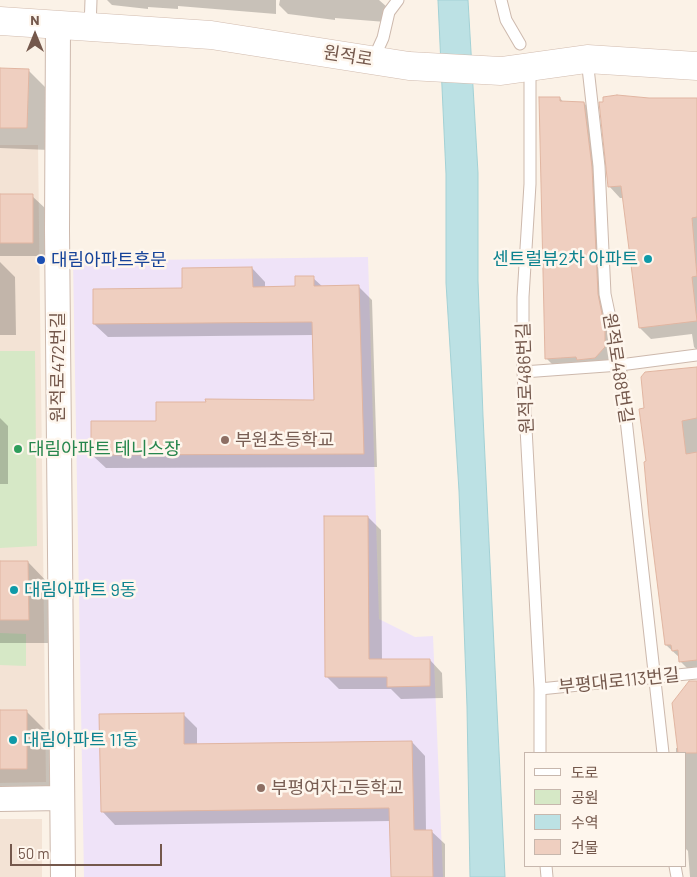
<!DOCTYPE html>
<meta charset="utf-8">
<style>
body{margin:0}
#map{position:relative;width:697px;height:877px;overflow:hidden;background:#fbf2e7;font-family:Barlow,"Noto Sans KR",sans-serif}
canvas{display:block}
.legend{position:absolute;left:524px;top:752px;width:162px;height:115px;box-sizing:border-box;background:#fef6ed;border:1px solid #c7b7ad;margin:0;padding:6px 9px;list-style:none;font-size:15px;color:#74584c}
.legend li{display:flex;align-items:center;gap:10px;height:25px}
.legend b{width:25px;border:1px solid #c7b7ad}
.north{position:absolute;left:10px;top:10px;width:50px;height:50px;-webkit-text-stroke:4px #fef6ed;paint-order:stroke;rotate:0deg;font-size:14px;font-weight:700;line-height:20px;text-align:center;color:#74584c}
.north::after{content:'';display:block;margin:auto;width:18px;height:22px;background:#74584c;clip-path:polygon(50% 0,100% 100%,50% 72%,0 100%)}
.scale{position:absolute;left:10px;top:844px;width:152px;height:22px;box-sizing:border-box;border:2px solid #74584c;border-top:0;padding-left:6px;font-size:15px;line-height:18px;white-space:nowrap;color:#74584c;-webkit-text-stroke:4px #fef6ed;paint-order:stroke}
</style>
<div id="map">
<canvas width="697" height="877"></canvas>
<ul class="legend">
<li><b style="height:6px;background:#fff"></b>도로</li>
<li><b style="height:14px;background:#d6e8c6"></b>공원</li>
<li><b style="height:14px;background:#bce1e4"></b>수역</li>
<li><b style="height:14px;background:#efcfc0"></b>건물</li>
</ul>
<div class="north">N</div>
<div class="scale">50 m</div>
</div>
<script>
const g = document.querySelector('canvas').getContext('2d');
g.lineJoin = 'round';
function paint(path, color) {
  g.fillStyle = color;
  g.fill(path, 'evenodd');
}
function shape(rows) {
  const path = new Path2D();
  for (const r of rows) {
    path.moveTo(r[0], r[1]);
    for (let i = 2; i < r.length; i += 2) path.lineTo(r[i], r[i + 1]);
  }
  return path;
}
function strokePath(path, color, width, dash) {
  g.strokeStyle = color;
  g.lineWidth = width;
  g.lineCap = dash ? 'butt' : 'round';
  g.setLineDash(dash || []);
  g.stroke(path);
}
function label(font, color, halo, rows, align = 'center') {
  g.font = font + ' Barlow,"Noto Sans KR",sans-serif';
  g.lineWidth = 5;
  g.setLineDash([]);
  g.textBaseline = 'middle';
  g.strokeStyle = halo;
  g.fillStyle = color;
  for (const [text, x, y, turn = 0] of rows) {
    g.save();
    g.translate(x, y);
    g.rotate((+turn || 0) * Math.PI / 180);
    g.textAlign = isNaN(turn) ? turn : align;
    if (halo) g.strokeText(text, 0, 0);
    g.fillText(text, 0, 0);
    g.restore();
  }
}
paint(shape([
 [0,145,38,145,46,782,0,783],
 [0,819,42,819,42,877,0,877]
]), '#f3e3d5');
paint(shape([
 [368,257,379,619,415,637,433,636,443,877,84,877,73,261]
]), '#efe3f8');
paint(shape([
 [0,351,35,351,37,546,0,548],
 [0,633,26,634,26,666,0,665]
]), '#d6e8c6');
const water = shape([
 [438,0,468,0,478,173,478,281,483,416,505,877,470,877,467,707,459,491,446,283,446,174,438,0]
]);
paint(water, '#bce1e4');
strokePath(water, '#a3d1d5', 1);
paint(shape([
 [107,0,276,0,276,14,178,6,178,9,148,7,148,9,112,5],
 [280,0,379,0,387,7,386,22,335,18,335,20,288,14,279,5],
 [0,70,28,70,50,92,49,150,0,148],
 [560,98,564,103,584,103,595,114,608,307,616,358,607,369,557,369,546,358],
 [649,99,697,99,697,350,694,347,692,334,651,339,640,328,624,198,620,198,609,186],
 [0,196,32,196,46,209,46,256,0,256],
 [0,262,15,277,16,335,0,335],
 [252,268,265,282,265,288,297,288,313,278,323,287,359,287,372,300,377,467,106,468,92,455,157,422,315,401,314,335,108,337,94,324,183,289],
 [697,363,697,672,692,673,680,661,680,658,666,645,647,462,645,409,697,367],
 [0,418,8,426,8,484,0,484],
 [368,517,381,530,382,661,430,660,442,673,443,698,401,699,391,689,339,689,327,677],
 [0,562,28,562,51,586,52,643,0,643],
 [697,682,697,877,690,877,688,851,686,849,686,753,676,753,676,748,679,748],
 [26,711,50,735,50,792,0,792,0,712],
 [183,714,197,728,197,745,412,742,425,756,426,831,431,831,445,844,445,877,392,877,391,821,115,825,102,811]
]), '#0003');
const building = shape([
 [0,68,29,69,27,128,0,128,0,68],
 [617,95,649,98,697,98,697,217,692,218,697,276,692,277,697,321,639,328,621,186,608,187,599,102,603,102,603,97,617,95],
 [539,97,560,97,560,101,584,102,592,167,598,294,605,329,605,347,595,358,577,360,576,357,545,359,539,97],
 [0,194,33,194,33,243,0,243,0,194],
 [252,267,253,287,295,286,295,276,314,276,314,286,359,285,364,454,91,455,91,421,156,421,156,402,206,402,205,399,314,400,312,322,93,324,93,289,182,288,182,268,252,267],
 [697,367,697,418,682,421,686,454,697,452,697,660,679,662,678,650,672,651,671,645,665,645,649,517,644,462,646,461,639,409,644,408,641,377,645,372,697,367],
 [324,516,368,516,369,659,430,659,430,686,387,687,387,677,325,677,324,516],
 [0,561,28,561,29,620,0,620,0,561],
 [689,681,697,681,697,753,678,753,672,703,689,681],
 [0,710,27,710,27,769,0,769,0,710],
 [184,713,184,744,412,741,414,830,432,830,433,877,391,877,389,808,101,812,99,714,184,713]
]);
paint(building, '#efcfc0');
strokePath(building, '#e1b5a1', 1);
const lane = shape([
 [501,0,506,20,520,44],
 [90,28,91,0],
 [587,59,599,166,605,294,620,365,663,753],
 [373,60,383,38,389,12,398,0],
 [530,66,530,184,523,297,523,372,540,689,540,753],
 [523,372,620,365,697,355],
 [540,689,697,673],
 [546,866,547,877],
 [675,866,677,877]
]);
const street = shape([
 [58,26,57,230,63,877],
 [0,799,61,798]
]);
const secondary = shape([
 [0,21,211,35,409,66,501,71,587,59,697,66]
]);
strokePath(lane, '#cdb9ad', 13);
strokePath(street, '#cdb9ad', 26);
strokePath(secondary, '#d1bbae', 29);
strokePath(lane, '#fff', 11);
strokePath(street, '#fff', 24);
strokePath(secondary, '#fff', 28);
for (const [x, y, r, color] of [
 [648,259,5,"#0f9aa8"],
 [41,260,5,"#1a4fb4"],
 [225,440,5,"#8d6e63"],
 [18,449,5,"#2e9e5b"],
 [14,590,5,"#0f9aa8"],
 [13,740,5,"#0f9aa8"],
 [261,788,5,"#8d6e63"]
]) {
  const dot = new Path2D();
  dot.arc(x, y, r, 0, 2 * Math.PI);
  g.fillStyle = color;
  g.fill(dot);
  strokePath(dot, '#fef6ed', 2);
}
label('18px', '#74584c', '#fef6ed', [
 ["원적로",348,56,9],
 ["원적로472번길",58,367,-90],
 ["원적로488번길",618,368,81],
 ["원적로486번길",525,378,-92],
 ["부평대로113번길",619,681,-6]
]);
label('18px', '#0d838f', '#fef6ed', [
 ["센트럴뷰2차 아파트",638,259,"right"],
 ["대림아파트 9동",24,590],
 ["대림아파트 11동",23,740]
], 'left');
label('18px', '#164399', '#fef6ed', [
 ["대림아파트후문",51,260]
], 'left');
label('18px', '#785e54', '#fef6ed', [
 ["부원초등학교",235,440],
 ["부평여자고등학교",271,788]
], 'left');
label('18px', '#27864d', '#fef6ed', [
 ["대림아파트 테니스장",28,449]
], 'left');
</script>
